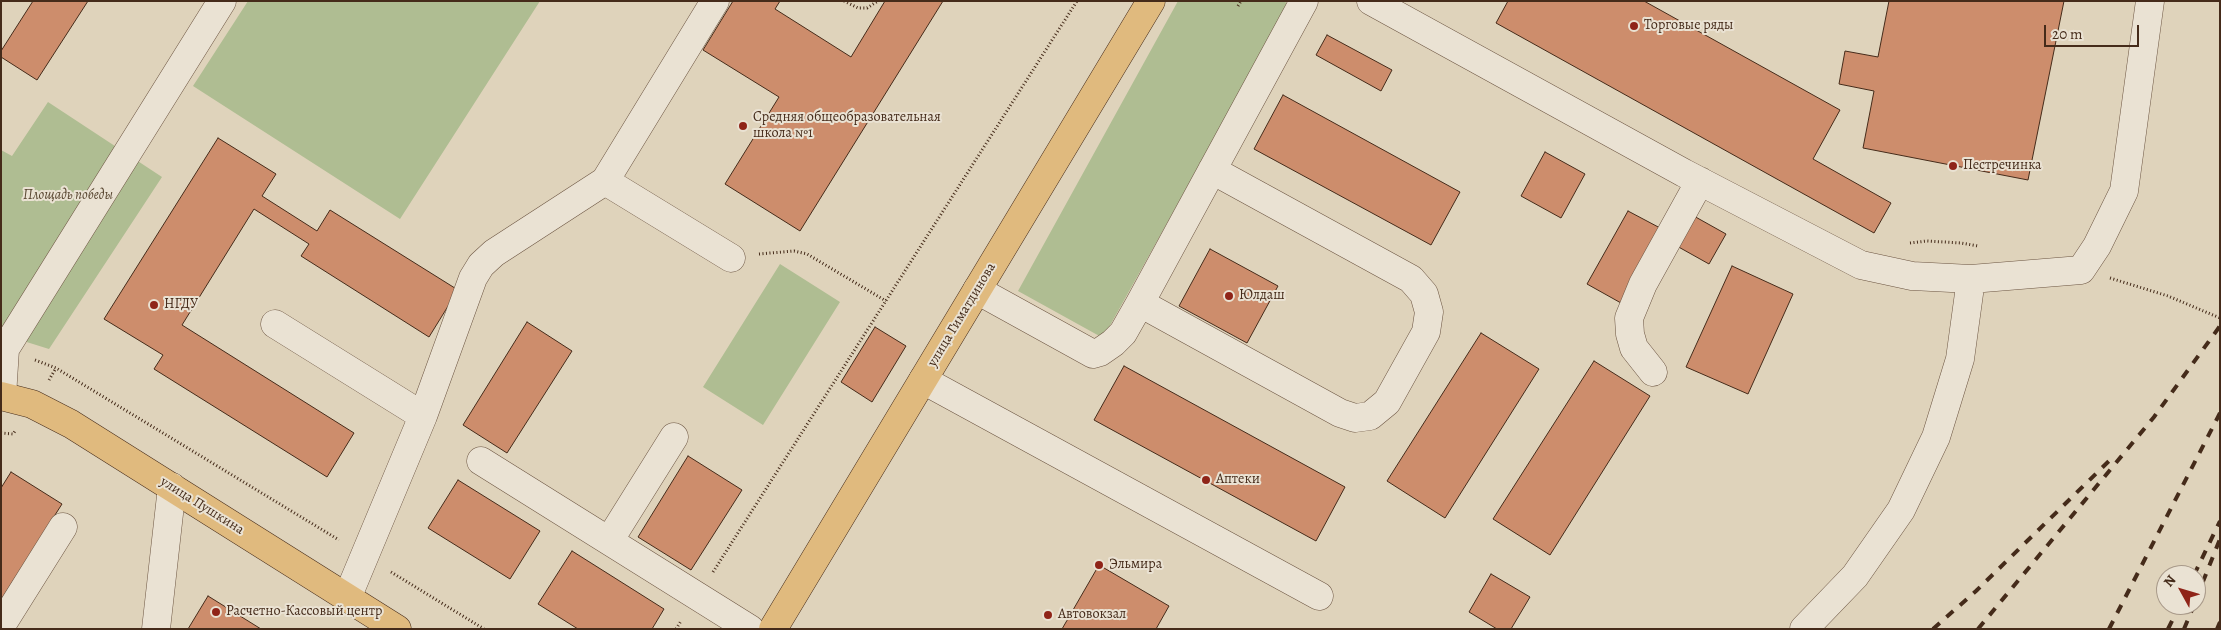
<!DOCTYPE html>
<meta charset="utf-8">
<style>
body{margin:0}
#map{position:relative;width:2221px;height:630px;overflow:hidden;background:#dfd3bb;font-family:Alegreya,serif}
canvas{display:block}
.frame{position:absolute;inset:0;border:2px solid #452b1a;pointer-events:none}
.north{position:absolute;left:2156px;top:565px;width:50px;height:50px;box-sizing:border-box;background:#eae2d3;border:1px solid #a89989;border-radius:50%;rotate:309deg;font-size:14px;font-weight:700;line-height:20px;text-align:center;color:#452b1a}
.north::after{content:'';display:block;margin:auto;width:18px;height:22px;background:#8f2418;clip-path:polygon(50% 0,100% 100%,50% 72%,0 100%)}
.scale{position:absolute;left:2044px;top:25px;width:95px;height:22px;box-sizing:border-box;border:2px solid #452b1a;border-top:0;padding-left:6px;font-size:15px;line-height:18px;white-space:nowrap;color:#452b1a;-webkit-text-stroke:4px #eae2d3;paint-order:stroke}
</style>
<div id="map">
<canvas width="2221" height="630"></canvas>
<div class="frame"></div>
<div class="north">N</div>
<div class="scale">20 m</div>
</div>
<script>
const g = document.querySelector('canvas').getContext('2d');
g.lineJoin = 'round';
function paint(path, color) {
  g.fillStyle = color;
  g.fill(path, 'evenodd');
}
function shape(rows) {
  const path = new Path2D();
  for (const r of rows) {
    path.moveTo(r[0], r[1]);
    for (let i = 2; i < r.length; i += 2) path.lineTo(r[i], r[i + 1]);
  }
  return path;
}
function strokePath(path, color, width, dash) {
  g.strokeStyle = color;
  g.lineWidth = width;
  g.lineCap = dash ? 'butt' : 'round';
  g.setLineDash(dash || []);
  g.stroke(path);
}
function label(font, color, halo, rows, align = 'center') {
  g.font = font + ' Alegreya,serif';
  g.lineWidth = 4;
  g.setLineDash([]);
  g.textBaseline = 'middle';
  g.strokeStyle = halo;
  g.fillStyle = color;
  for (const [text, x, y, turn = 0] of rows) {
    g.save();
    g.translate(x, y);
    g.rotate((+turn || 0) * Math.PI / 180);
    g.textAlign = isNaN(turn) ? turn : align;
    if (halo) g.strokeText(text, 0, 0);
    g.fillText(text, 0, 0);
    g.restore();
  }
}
paint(shape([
 [248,1,540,1,400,219,193,86],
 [1178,1,1283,1,1289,4,1103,338,1018,291],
 [48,102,162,177,49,349,1,334,1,150,12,156],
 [780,264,840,302,763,425,703,387]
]), '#afbd92');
const building = shape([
 [33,1,88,1,37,80,1,57,1,51,33,1],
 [733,1,780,1,775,9,851,57,885,1,943,1,800,231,725,184,779,97,703,50,733,1],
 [1508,1,1644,1,1840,110,1813,159,1891,203,1874,233,1496,23,1508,1],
 [1889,1,2064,1,2028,180,1863,148,1874,91,1839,84,1845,51,1878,57,1889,1],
 [1327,35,1392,70,1381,91,1316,55,1327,35],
 [1283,95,1460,192,1431,245,1254,149,1283,95],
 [218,138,276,174,262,196,317,231,330,210,458,290,429,337,301,256,309,244,254,209,182,325,354,433,327,477,154,369,163,355,104,319,218,138],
 [1545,152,1585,174,1561,218,1521,196,1545,152],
 [1628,211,1662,229,1621,303,1587,284,1628,211],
 [1692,215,1726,234,1709,264,1675,245,1692,215],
 [1210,249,1278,286,1247,343,1179,306,1210,249],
 [1732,266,1793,294,1748,394,1686,367,1732,266],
 [527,322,572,351,507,453,463,425,527,322],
 [875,327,906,346,872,402,841,382,875,327],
 [1481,333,1539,369,1445,518,1387,481,1481,333],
 [1594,361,1650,396,1550,555,1493,519,1594,361],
 [1124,366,1345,487,1316,541,1094,420,1124,366],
 [688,456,742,490,691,570,638,537,688,456],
 [11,472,62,504,1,600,1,488,11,472],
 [458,480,540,531,510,579,428,528,458,480],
 [572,551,664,609,652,629,578,629,538,604,572,551],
 [1099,565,1169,606,1156,629,1062,629,1099,565],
 [1491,574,1530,597,1511,629,1497,629,1469,612,1491,574],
 [208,596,261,629,188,629,208,596]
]);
paint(building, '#cd8d6c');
strokePath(building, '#452b1a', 1);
const minor = shape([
 [1371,1,1684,173,1861,265,1912,276,1971,279,2081,270,2097,246,2124,191,2150,1],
 [605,181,731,258],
 [977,290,1093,354,1100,352,1113,343,1123,333,1140,303,1304,1],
 [1140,303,1340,413,1355,418,1370,416,1387,402,1426,332,1429,312,1424,294,1411,279,1212,170],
 [275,324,423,416],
 [1653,372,1634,348,1630,334,1629,318,1643,284,1700,181],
 [923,380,1319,596],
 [2,396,5,349,222,1],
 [481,461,750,629],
 [609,541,674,437],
 [347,598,423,416,473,278,481,265,494,253,605,181,715,1],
 [1,626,63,527],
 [156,629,172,487],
 [1804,629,1855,576,1901,510,1936,437,1960,359,1971,279]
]);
const major = shape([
 [1,396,32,404,71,424,397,629],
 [773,629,1151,1]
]);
strokePath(minor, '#6c5542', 29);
strokePath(major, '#452b1a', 29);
strokePath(shape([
 [844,1,858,8,867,8,878,1],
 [1238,6,1241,1],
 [1910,243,1927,241,1961,243,1978,246],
 [759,254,794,251,807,254,886,301],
 [2110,278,2168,296,2220,318],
 [35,360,56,368,339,540],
 [49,380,56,368],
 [1,433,13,434,15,431],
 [391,572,484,629],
 [713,572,1077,1],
 [676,629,681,621]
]), '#452b1a', 3, [1, 2.5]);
strokePath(minor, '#eae2d3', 28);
strokePath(major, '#e0ba7e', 28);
strokePath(shape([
 [2194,575,2220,521],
 [2196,599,2220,539],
 [1933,629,1976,591,2111,459],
 [1978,629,2154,417,2220,326],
 [2109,629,2220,413],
 [2168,629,2180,605],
 [2184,629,2194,605],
 [2217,629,2220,622]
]), '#452b1a', 4, [9, 9]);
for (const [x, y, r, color] of [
 [1634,26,5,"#8f2418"],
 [743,126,5,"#8f2418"],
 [1953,166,5,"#8f2418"],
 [1229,296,5,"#8f2418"],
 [154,305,5,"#8f2418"],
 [1206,480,5,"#8f2418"],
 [1099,565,5,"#8f2418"],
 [216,612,5,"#8f2418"],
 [1048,615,5,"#8f2418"]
]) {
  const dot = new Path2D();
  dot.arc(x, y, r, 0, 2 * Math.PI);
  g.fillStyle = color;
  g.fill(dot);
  strokePath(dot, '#eae2d3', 2);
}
label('14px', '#452b1a', '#eae2d3', [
 ["Торговые ряды",1644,26],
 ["Средняя общеобразовательная",753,118],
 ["школа №1",753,134],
 ["Пестречинка",1963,166],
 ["Юлдаш",1239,296],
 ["НГДУ",164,305],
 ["Аптеки",1216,480],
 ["Эльмира",1109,565],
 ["Расчетно-Кассовый центр",226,612],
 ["Автовокзал",1058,615]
], 'left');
label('italic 14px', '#5a4832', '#eae2d3', [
 ["Площадь победы",68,196]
]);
label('14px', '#452b1a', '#eae2d3', [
 ["улица Гиматдинова",962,315,-59],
 ["улица Пушкина",202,506,32]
]);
</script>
